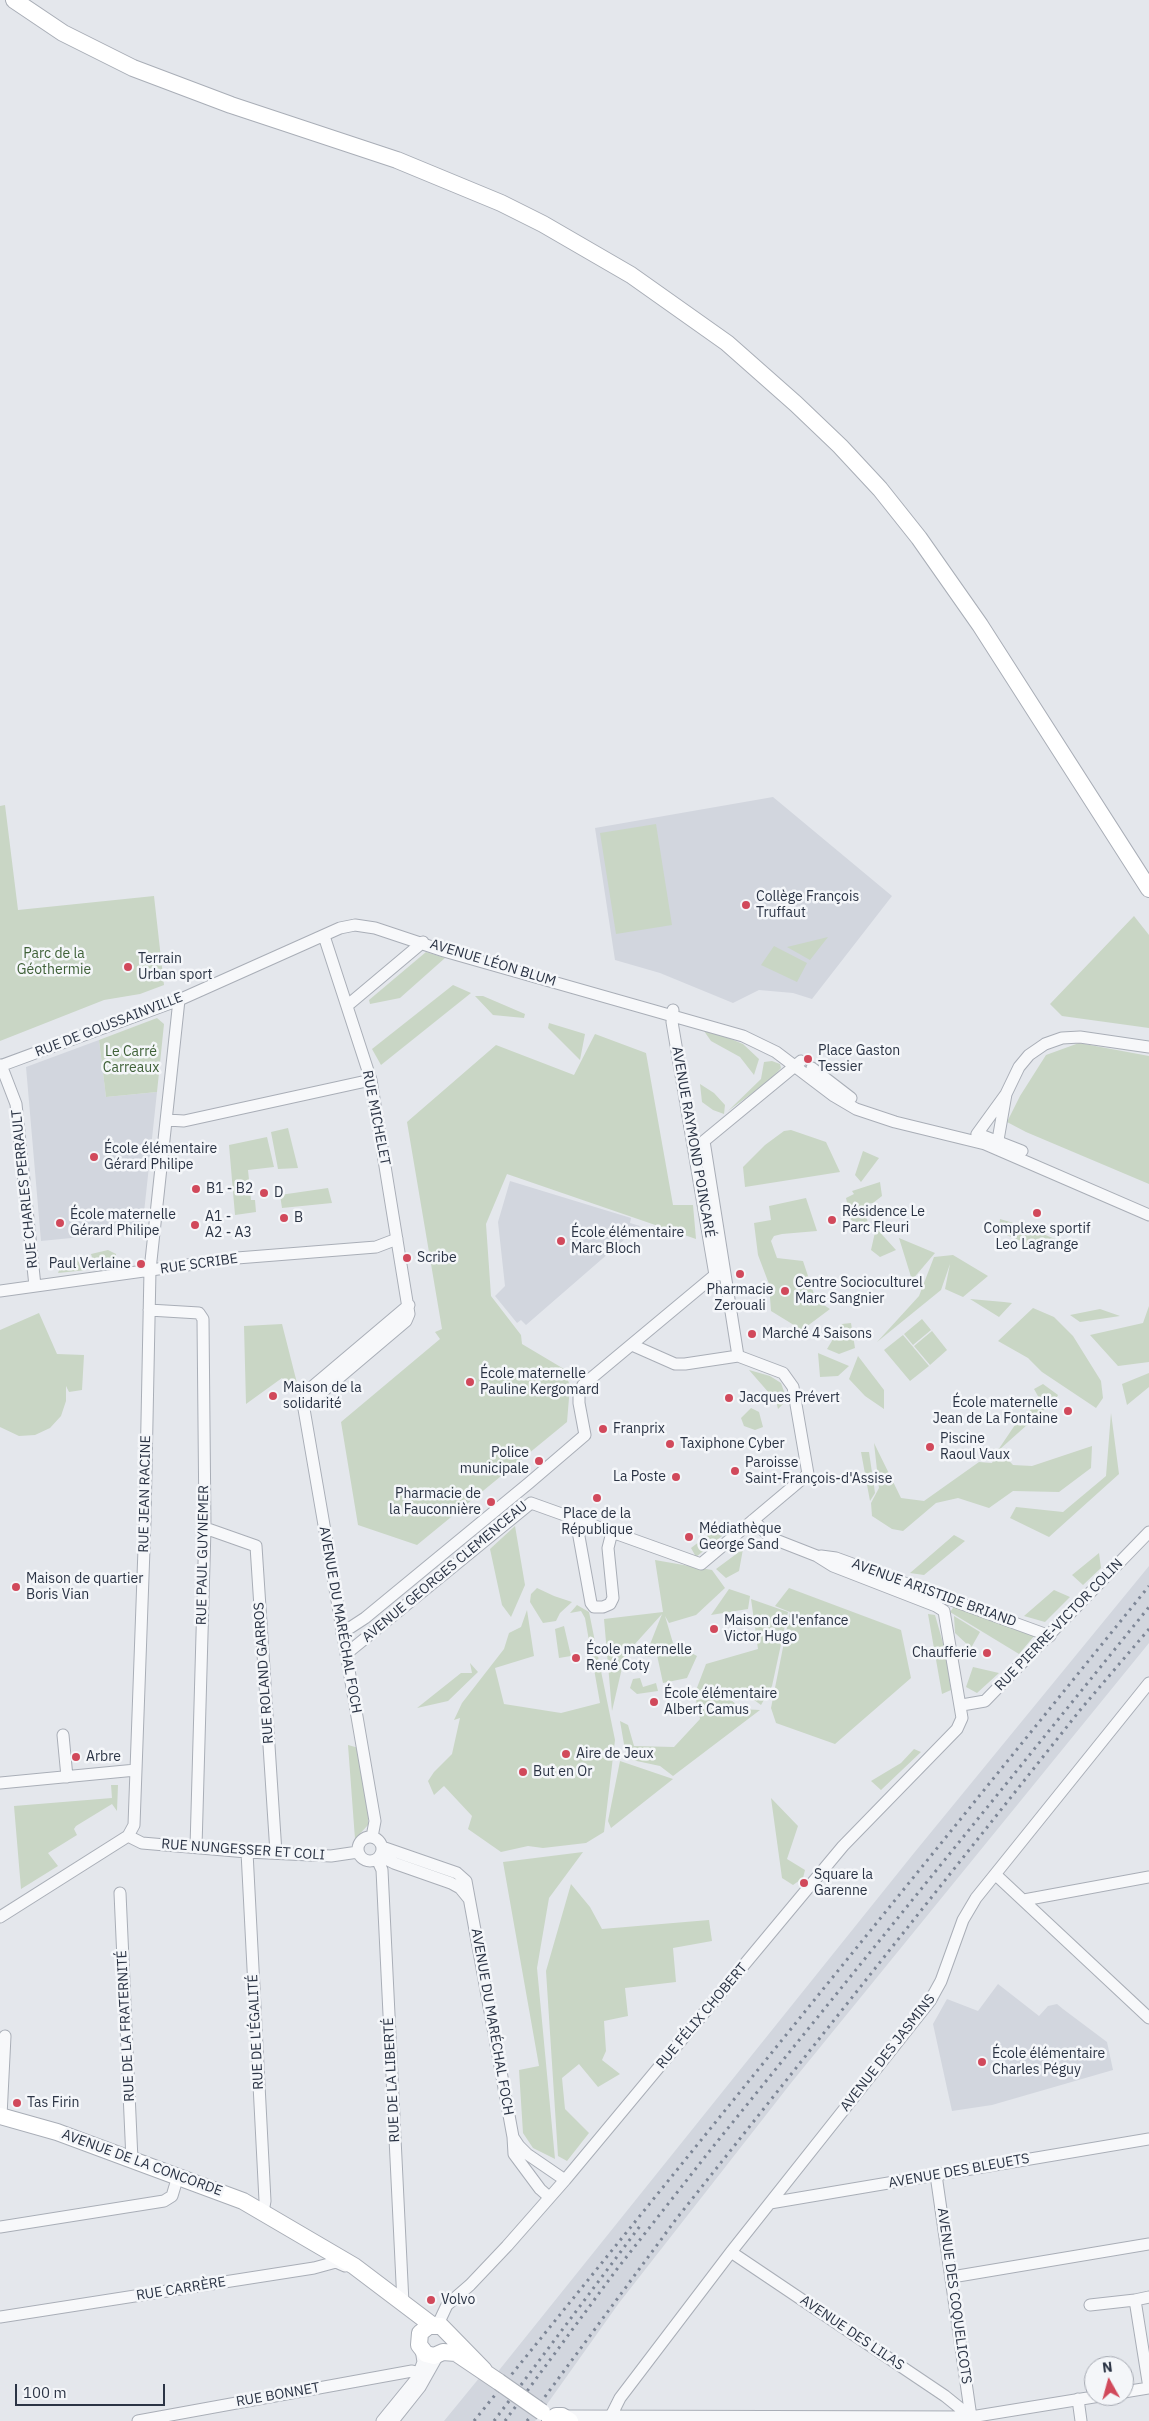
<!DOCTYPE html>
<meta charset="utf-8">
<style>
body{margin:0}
#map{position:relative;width:1149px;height:2421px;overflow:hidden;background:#e4e7ec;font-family:"IBM Plex Sans",sans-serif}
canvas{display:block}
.north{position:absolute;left:1084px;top:2356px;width:50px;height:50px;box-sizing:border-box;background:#f4f6f9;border:1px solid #a4a8b1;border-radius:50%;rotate:353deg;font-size:14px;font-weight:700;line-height:20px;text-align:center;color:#2b3445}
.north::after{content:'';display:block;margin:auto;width:18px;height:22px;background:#d1495b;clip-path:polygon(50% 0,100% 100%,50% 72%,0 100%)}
.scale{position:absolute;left:15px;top:2384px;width:150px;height:22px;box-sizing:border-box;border:2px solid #2b3445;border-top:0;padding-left:6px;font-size:15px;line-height:18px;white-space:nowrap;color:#2b3445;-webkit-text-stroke:4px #f4f6f9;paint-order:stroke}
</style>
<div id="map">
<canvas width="1149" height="2421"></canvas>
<div class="north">N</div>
<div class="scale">100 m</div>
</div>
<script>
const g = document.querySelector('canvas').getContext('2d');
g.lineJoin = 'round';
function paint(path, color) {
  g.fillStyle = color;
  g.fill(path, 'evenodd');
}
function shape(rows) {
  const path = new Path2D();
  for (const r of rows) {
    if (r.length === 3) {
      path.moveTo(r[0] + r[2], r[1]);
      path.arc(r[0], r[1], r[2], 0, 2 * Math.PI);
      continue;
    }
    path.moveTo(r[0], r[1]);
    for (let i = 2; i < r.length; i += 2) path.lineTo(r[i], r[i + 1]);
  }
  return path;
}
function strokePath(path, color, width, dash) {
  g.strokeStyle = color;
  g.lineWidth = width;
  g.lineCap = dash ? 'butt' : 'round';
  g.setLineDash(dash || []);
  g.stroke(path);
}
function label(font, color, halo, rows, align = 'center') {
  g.font = font + ' "IBM Plex Sans",sans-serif';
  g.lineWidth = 5;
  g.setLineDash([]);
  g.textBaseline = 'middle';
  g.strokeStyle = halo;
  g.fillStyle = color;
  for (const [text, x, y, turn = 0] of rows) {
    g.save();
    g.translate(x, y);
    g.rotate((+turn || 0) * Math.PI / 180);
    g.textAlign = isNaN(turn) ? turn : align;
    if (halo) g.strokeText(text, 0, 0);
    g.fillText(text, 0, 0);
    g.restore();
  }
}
paint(shape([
 [773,797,892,896,812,999,793,993,759,990,733,1003,660,973,615,960,595,828],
 [99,1040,106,1097,157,1092,142,1231,41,1241,26,1067],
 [510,1181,631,1218,630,1223,640,1226,526,1325,521,1320,517,1323,495,1296,505,1286,498,1222],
 [1149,1566,1149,1643,791,2083,619,2303,535,2421,444,2421,480,2377,488,2384,914,1853],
 [998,1984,1039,2016,1048,2006,1057,2004,1063,2009,1107,2042,1113,2070,992,2105,952,2111,933,2024,947,1999,978,2011]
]), '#d2d6de');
paint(shape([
 [5,805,18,910,154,896,164,985,140,994,104,1000,0,1041,0,806],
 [656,824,672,925,616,934,600,833],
 [1134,916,1149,935,1149,1028,1062,1016,1050,1004],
 [828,937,810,960,787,947],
 [774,946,807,963,797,982,761,965],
 [426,952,445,958,400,998,370,1004,369,1000],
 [453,985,471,993,381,1065,372,1049],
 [475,996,483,996,525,1014,524,1018,493,1015],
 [157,1018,164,1024,157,1092,106,1097,99,1040],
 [549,1023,585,1034,580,1060,548,1028],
 [704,1031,714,1032,743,1044,759,1059,754,1075,740,1057,711,1041],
 [595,1034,646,1053,673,1205,693,1205,696,1239,507,1174,486,1224,491,1296,521,1335,522,1344,564,1369,570,1386,567,1422,417,1545,358,1525,341,1422,440,1339,435,1332,442,1329,407,1122,496,1045,574,1075],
 [1079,1043,1149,1056,1149,1184,1026,1132,1007,1122,1020,1096,1046,1055],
 [772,1061,780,1064,781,1068,770,1080,728,1111,761,1079,764,1062],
 [700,1084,714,1093,725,1105,724,1114,713,1110,702,1102],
 [288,1128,298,1168,278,1169,271,1132],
 [791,1130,826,1142,840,1172,745,1187,743,1167,765,1145,784,1131],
 [267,1137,274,1167,248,1170,251,1200,255,1200,256,1212,235,1215,229,1145],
 [863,1151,879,1158,861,1182,855,1175],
 [880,1182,882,1196,873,1203,864,1204,869,1229,851,1220,846,1198,854,1194,852,1191],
 [328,1188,332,1203,282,1208,280,1195],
 [806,1198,817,1231,782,1234,774,1236,771,1241,777,1258,803,1261,816,1300,830,1309,802,1330,771,1311,769,1284,758,1255,754,1223,771,1220,769,1206],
 [1000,1219,1027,1227,1078,1249,1038,1248,999,1232],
 [876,1228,896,1250,880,1257,871,1250],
 [899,1238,935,1253,912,1280],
 [108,1250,116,1254,116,1266,108,1267,93,1260,91,1254],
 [953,1255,988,1276,963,1297,945,1289,950,1264,941,1290,877,1342,919,1296,934,1257],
 [74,1257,87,1270,58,1273,63,1260],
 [970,1299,1004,1302,1012,1303,999,1317],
 [1149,1306,1149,1362,1118,1366,1090,1335,1143,1323],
 [1033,1308,1054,1317,1073,1336,1101,1381,1103,1398,1096,1408,1042,1372,1028,1358,998,1341],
 [1100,1309,1120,1316,1080,1322,1070,1315],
 [39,1313,57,1354,84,1355,82,1390,69,1392,66,1386,66,1401,61,1416,50,1428,35,1435,19,1436,0,1427,0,1330],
 [922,1319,931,1330,913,1345,904,1334],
 [851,1323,855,1348,839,1354,827,1349,842,1324],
 [282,1324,298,1387,293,1389,282,1378,246,1404,244,1326],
 [932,1331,947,1350,930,1365,914,1346],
 [903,1335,929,1366,910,1381,884,1350],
 [818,1353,849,1366,838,1376,820,1377],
 [858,1356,884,1390,884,1409,865,1396,849,1379],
 [749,1370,770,1376,781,1383,787,1400,778,1409,776,1401],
 [1149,1373,1149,1387,1127,1405,1122,1384],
 [1043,1384,1058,1395,1056,1399,999,1450,1013,1465,1032,1466,1092,1446,1091,1468,1059,1492,1013,1491,989,1508,958,1498,936,1503,903,1531,892,1529,872,1516,871,1503,879,1488,874,1443,901,1498,924,1501,979,1462,992,1463,998,1451,996,1453,1017,1422,1049,1393,1039,1398,1034,1389],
 [751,1408,759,1412,763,1427,755,1430,744,1426,741,1418],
 [1111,1413,1119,1474,1049,1537,1010,1518,1016,1507,1063,1512,1106,1476],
 [861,1452,869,1452,875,1493,870,1501],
 [725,1522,722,1536,696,1557,691,1548],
 [515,1526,525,1585,511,1617,502,1605,490,1549],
 [954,1535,965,1541,924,1575,910,1573],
 [743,1549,739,1571,726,1578,716,1569],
 [1099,1553,1101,1568,1083,1585,1072,1575],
 [655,1560,712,1570,725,1588,696,1615,669,1623,665,1616,673,1643,697,1656,687,1678,663,1683,657,1655,645,1657,662,1614,625,1655,612,1711,604,1619,663,1612],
 [537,1588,554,1596,572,1602,560,1613,556,1621,543,1623,530,1602,531,1594],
 [789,1588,901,1630,911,1678,835,1744,776,1723,771,1708,790,1612,775,1606],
 [729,1589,750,1596,748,1609,711,1615],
 [1054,1590,1070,1597,1045,1622,1024,1616],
 [751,1599,788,1612,772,1686,761,1705,739,1689,695,1693,706,1664,758,1649],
 [956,1604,1035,1635,1019,1654,950,1612],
 [577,1605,589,1612,615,1740,604,1832,586,1843,543,1848,528,1846,501,1852,468,1829,472,1816,444,1786,434,1795,428,1781,434,1772,452,1754,460,1718,454,1720,462,1703,504,1649,509,1633,521,1627,527,1610,534,1656,495,1668,504,1704,561,1713,600,1703,585,1618,581,1611,570,1613],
 [928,1614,935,1615,945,1650,951,1690,942,1694],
 [954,1616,980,1632,971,1648,955,1633],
 [564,1626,571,1656,559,1658,555,1629],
 [470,1663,478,1672,448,1701,417,1708,461,1673,472,1673],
 [973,1667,999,1673,977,1693,966,1687],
 [640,1678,643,1687,656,1683,658,1691,637,1694,630,1688,633,1679],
 [727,1696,741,1709,760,1710,673,1776,660,1766,632,1760,625,1750,620,1721,628,1725,634,1746,674,1747,700,1719,696,1700],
 [348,1745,359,1748,368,1796,368,1825,355,1839],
 [914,1749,921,1752,881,1790,871,1781,901,1763],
 [620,1761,673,1779,611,1828,608,1821],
 [111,1785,118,1785,117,1811,112,1804,76,1826,74,1829,77,1835,48,1853,58,1866,21,1889,14,1806,112,1798],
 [771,1798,798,1826,787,1859,805,1870,803,1878,793,1885,782,1878],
 [583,1852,549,1898,537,1968,555,2159,533,2148,523,2133,519,2070,539,2066,503,1862],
 [571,1884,590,1907,602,1929,709,1920,712,1941,673,1948,676,1982,625,1988,628,2016,604,2021,606,2051,602,2060,620,2074,598,2087,579,2064,562,2078,565,2109,589,2133,567,2161,558,2156,546,1971]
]), '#c9d6c5');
const street = shape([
 [348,1005,423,942],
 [673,1010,672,1022,715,1275],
 [1,1065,16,1104,35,1286],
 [0,1066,179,1000,340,928,355,925,375,928,444,951,743,1036,776,1052,834,1096,856,1109,895,1122,985,1144,1149,1215],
 [812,1068,851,1098],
 [1006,1094,998,1140,985,1144,977,1134,1006,1094,1019,1067,1029,1055,1045,1044,1062,1038,1080,1037,1149,1047],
 [167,1120,184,1121,371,1080],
 [981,1135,1022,1151],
 [704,1141,738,1356],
 [704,1141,801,1061],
 [0,1291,237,1258,376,1247,397,1239],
 [149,1310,199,1313,203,1319,205,1528,196,1847],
 [305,1404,315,1398,406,1321,409,1314,371,1080,324,936],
 [531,1503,701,1564,808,1474,793,1387,783,1373,738,1356,685,1364,675,1364,632,1345],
 [576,1520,591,1603,594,1607,603,1607,610,1604,613,1598,608,1548,612,1532],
 [205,1528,256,1546,276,1853],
 [821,1556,836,1558,1050,1636],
 [342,1633,365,1618,529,1483,585,1435,579,1403,579,1393,583,1385,715,1275,724,1275],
 [346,1654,531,1503],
 [962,1705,985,1701,1149,1532],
 [63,1735,67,1777],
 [0,1783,136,1770],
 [128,1836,134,1825,136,1770,145,1521,150,1270,179,1000],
 [128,1836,142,1843,247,1852,331,1856,358,1852],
 [370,1849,12],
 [372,1837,375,1821,304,1409,307,1393,312,1387,409,1305],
 [382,1847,457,1873,466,1881,513,2137,514,2154,540,2189,549,2197],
 [247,1852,265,2201,263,2212],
 [380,1856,394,1863,451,1883,460,1888,469,1899],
 [377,1859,382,1870,403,2303],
 [996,1875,1149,2018],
 [120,1893,132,2160],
 [1024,1900,1149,1877],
 [0,1917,128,1836],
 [1,2116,5,2036],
 [513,2137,519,2146,527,2154,565,2180],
 [936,2175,971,2417],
 [770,2203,1149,2139],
 [0,2227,164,2201,172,2196,178,2176],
 [731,2252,945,2396,971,2417],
 [952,2277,1149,2244],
 [1090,2305,1135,2300],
 [0,2317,314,2268,336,2262,345,2266],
 [434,2325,440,2320,447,2305,470,2285,507,2246,565,2180,843,1846,957,1729,962,1718,944,1611,936,1606,833,1566,817,1556,771,1538,753,1520],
 [1124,2392,1149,2388,1135,2300,1149,2297],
 [1078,2399,1081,2421],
 [612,2414,620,2398,731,2252,930,2001,941,1981,963,1920,976,1898,1149,1683],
 [562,2416,971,2417,1100,2396],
 [138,2421,412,2371,419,2373],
 [382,2421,417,2378,423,2362,421,2349],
 [393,2421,420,2387,438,2355]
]);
const secondary = shape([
 [14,0,63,33,133,68,231,105,397,160,501,203,543,224,631,275,727,343,796,404,840,446,880,489,919,538,980,625,1149,889],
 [0,2116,57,2132,243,2201,354,2266,432,2325],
 [484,2370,441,2326,429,2326,420,2333,419,2345,426,2354,434,2356,443,2352,456,2353,499,2382],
 [550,2421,556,2416,562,2416,570,2421]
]);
strokePath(street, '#a9aeb7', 13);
strokePath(secondary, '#a9aeb7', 18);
strokePath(street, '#f7f8fa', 11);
strokePath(secondary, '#fff', 16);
strokePath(shape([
 [474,2421,1149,1586],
 [494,2421,640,2226],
 [505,2421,617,2269,712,2148,1149,1607],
 [527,2421,677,2218,1081,1709,1149,1629]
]), '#7d8696', 3, [2.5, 5]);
const secondaryBridge = shape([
 [499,2382,542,2412]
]);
strokePath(secondaryBridge, '#a9aeb7', 18, []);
strokePath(secondaryBridge, '#fff', 16);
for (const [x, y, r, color] of [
 [746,905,5,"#d1495b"],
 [128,967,5,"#d1495b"],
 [808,1059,5,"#d1495b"],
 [94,1157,5,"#d1495b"],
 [196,1189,5,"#d1495b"],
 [264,1193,5,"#d1495b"],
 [1037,1213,5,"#d1495b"],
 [284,1218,5,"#d1495b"],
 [832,1220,5,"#d1495b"],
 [60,1223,5,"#d1495b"],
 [195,1225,5,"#d1495b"],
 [561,1241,5,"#d1495b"],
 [407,1258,5,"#d1495b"],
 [141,1264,5,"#d1495b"],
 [740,1274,5,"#d1495b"],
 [785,1291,5,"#d1495b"],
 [752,1334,5,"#d1495b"],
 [470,1382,5,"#d1495b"],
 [273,1396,5,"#d1495b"],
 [729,1398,5,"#d1495b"],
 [1068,1411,5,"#d1495b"],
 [603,1429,5,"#d1495b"],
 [670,1444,5,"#d1495b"],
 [930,1447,5,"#d1495b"],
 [539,1461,5,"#d1495b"],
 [735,1471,5,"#d1495b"],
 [676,1477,5,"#d1495b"],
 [597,1498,5,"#d1495b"],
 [491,1502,5,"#d1495b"],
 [689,1537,5,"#d1495b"],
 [16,1587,5,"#d1495b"],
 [714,1629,5,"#d1495b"],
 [987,1653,5,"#d1495b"],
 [576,1658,5,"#d1495b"],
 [654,1702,5,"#d1495b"],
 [566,1754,5,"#d1495b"],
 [76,1757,5,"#d1495b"],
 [523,1772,5,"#d1495b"],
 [804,1883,5,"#d1495b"],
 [982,2062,5,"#d1495b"],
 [17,2103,5,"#d1495b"],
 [431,2300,5,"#d1495b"]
]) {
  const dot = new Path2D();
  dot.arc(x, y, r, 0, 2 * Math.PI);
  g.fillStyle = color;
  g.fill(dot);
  strokePath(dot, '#f4f6f9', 2);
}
label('14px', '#2b3445', '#f4f6f9', [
 ["Collège François",756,897],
 ["Truffaut",756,913],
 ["Terrain",138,959],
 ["Urban sport",138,975],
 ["Place Gaston",818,1051],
 ["Tessier",818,1067],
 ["École élémentaire",104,1149],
 ["Gérard Philipe",104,1165],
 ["B1 - B2",206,1189],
 ["D",274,1193],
 ["Résidence Le",842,1212],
 ["Parc Fleuri",842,1228],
 ["École maternelle",70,1215],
 ["Gérard Philipe",70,1231],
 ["A1 -",205,1217],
 ["A2 - A3",205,1233],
 ["B",294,1218],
 ["Complexe sportif",1037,1229,"center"],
 ["Leo Lagrange",1037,1245,"center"],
 ["École élémentaire",571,1233],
 ["Marc Bloch",571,1249],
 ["Scribe",417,1258],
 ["Paul Verlaine",131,1264,"right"],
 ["Centre Socioculturel",795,1283],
 ["Marc Sangnier",795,1299],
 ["Pharmacie",740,1290,"center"],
 ["Zerouali",740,1306,"center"],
 ["Marché 4 Saisons",762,1334],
 ["École maternelle",480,1374],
 ["Pauline Kergomard",480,1390],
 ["Maison de la",283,1388],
 ["solidarité",283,1404],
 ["Jacques Prévert",739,1398],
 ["École maternelle",1058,1403,"right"],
 ["Jean de La Fontaine",1058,1419,"right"],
 ["Franprix",613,1429],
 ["Piscine",940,1439],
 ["Raoul Vaux",940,1455],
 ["Taxiphone Cyber",680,1444],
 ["Police",529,1453,"right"],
 ["municipale",529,1469,"right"],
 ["Paroisse",745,1463],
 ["Saint-François-d'Assise",745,1479],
 ["La Poste",666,1477,"right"],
 ["Pharmacie de",481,1494,"right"],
 ["la Fauconnière",481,1510,"right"],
 ["Place de la",597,1514,"center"],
 ["République",597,1530,"center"],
 ["Médiathèque",699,1529],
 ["George Sand",699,1545],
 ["Maison de quartier",26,1579],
 ["Boris Vian",26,1595],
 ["Maison de l'enfance",724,1621],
 ["Victor Hugo",724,1637],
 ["École maternelle",586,1650],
 ["René Coty",586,1666],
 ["Chaufferie",977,1653,"right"],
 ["École élémentaire",664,1694],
 ["Albert Camus",664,1710],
 ["Aire de Jeux",576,1754],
 ["Arbre",86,1757],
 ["But en Or",533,1772],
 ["Square la",814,1875],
 ["Garenne",814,1891],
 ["École élémentaire",992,2054],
 ["Charles Péguy",992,2070],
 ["Tas Firin",27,2103],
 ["Volvo",441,2300]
], 'left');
label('14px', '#3f6138', '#f4f6f9', [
 ["Parc de la",54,954],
 ["Géothermie",54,970],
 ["Le Carré",131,1052],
 ["Carreaux",131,1068]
]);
label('14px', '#2b3445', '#f4f6f9', [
 ["AVENUE LÉON BLUM",493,963,17],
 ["RUE DE GOUSSAINVILLE",109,1025,-21],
 ["RUE MICHELET",376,1118,79],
 ["AVENUE RAYMOND POINCARÉ",693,1142,80],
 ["RUE CHARLES PERRAULT",25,1189,-96],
 ["RUE SCRIBE",199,1264,-8],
 ["RUE JEAN RACINE",145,1494,-89],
 ["RUE PAUL GUYNEMER",203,1555,-89],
 ["AVENUE GEORGES CLEMENCEAU",445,1572,-40],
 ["AVENUE ARISTIDE BRIAND",934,1593,20],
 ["AVENUE DU MARÉCHAL FOCH",340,1620,80],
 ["RUE PIERRE-VICTOR COLIN",1059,1625,-46],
 ["RUE ROLAND GARROS",264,1673,-94],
 ["RUE NUNGESSER ET COLI",243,1850,4],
 ["RUE FÉLIX CHOBERT",702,2016,-50],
 ["AVENUE DU MARÉCHAL FOCH",492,2022,80],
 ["RUE DE LA FRATERNITÉ",126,2026,-93],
 ["RUE DE L'ÉGALITÉ",256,2032,-93],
 ["AVENUE DES JASMINS",888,2053,-52],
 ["RUE DE LA LIBERTÉ",392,2080,-93],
 ["AVENUE DE LA CONCORDE",142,2163,20],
 ["AVENUE DES BLEUETS",959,2171,-10],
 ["RUE CARRÈRE",181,2289,-9],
 ["AVENUE DES COQUELICOTS",954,2296,82],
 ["AVENUE DES LILAS",852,2333,34],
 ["RUE BONNET",278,2395,-10]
]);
</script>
